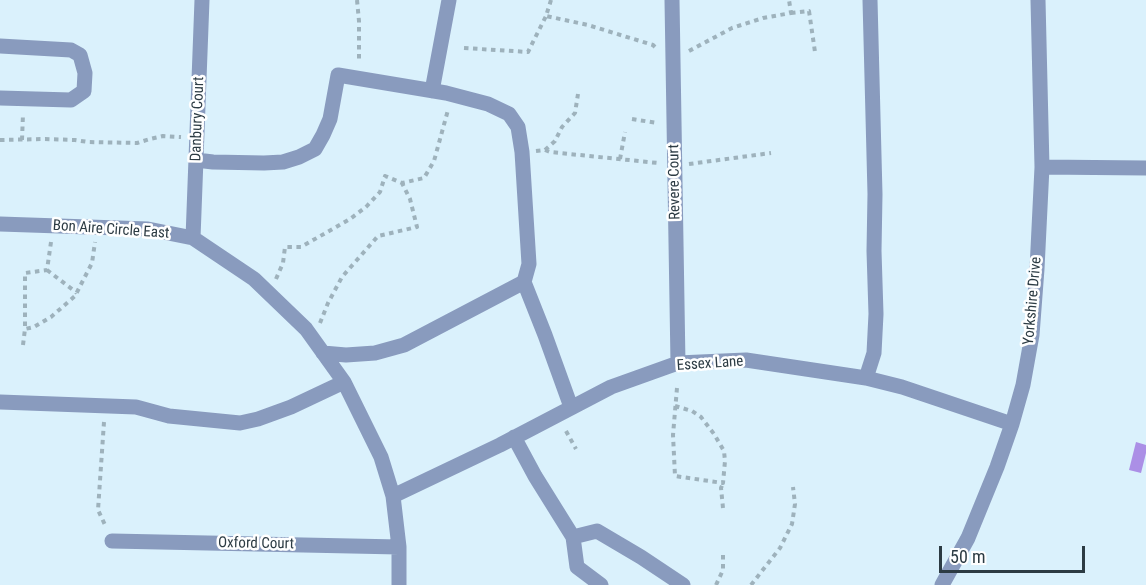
<!DOCTYPE html>
<style>
body{margin:0}
#map{position:relative;width:1146px;height:585px;overflow:hidden;background:#daf1fc;font-family:"Roboto Condensed",sans-serif}
canvas{display:block}
.scale{position:absolute;left:939px;top:546px;width:146px;height:27px;box-sizing:border-box;border:3px solid #2c3b43;border-top:0;padding-left:8px;font-size:18px;line-height:21px;white-space:nowrap;color:#2c3b43;-webkit-text-stroke:4px #fff;paint-order:stroke}
</style>
<div id="map">
<canvas width="1146" height="585"></canvas>
<div class="scale">50 m</div>
</div>
<script>
const g = document.querySelector('canvas').getContext('2d');
g.lineJoin = 'round';
function paint(path, color) {
  g.fillStyle = color;
  g.fill(path, 'evenodd');
}
function shape(rows) {
  const path = new Path2D();
  for (const r of rows) {
    path.moveTo(r[0], r[1]);
    for (let i = 2; i < r.length; i += 2) path.lineTo(r[i], r[i + 1]);
  }
  return path;
}
function strokePath(path, color, width, dash) {
  g.strokeStyle = color;
  g.lineWidth = width;
  g.lineCap = dash ? 'butt' : 'round';
  g.setLineDash(dash || []);
  g.stroke(path);
}
function label(font, color, halo, rows, align = 'center') {
  g.font = font + ' "Roboto Condensed",sans-serif';
  g.lineWidth = 5;
  g.setLineDash([]);
  g.textBaseline = 'middle';
  g.strokeStyle = halo;
  g.fillStyle = color;
  for (const [text, x, y, turn = 0] of rows) {
    g.save();
    g.translate(x, y);
    g.rotate((+turn || 0) * Math.PI / 180);
    g.textAlign = isNaN(turn) ? turn : align;
    if (halo) g.strokeText(text, 0, 0);
    g.fillText(text, 0, 0);
    g.restore();
  }
}
paint(shape([
 [1136,442,1146,445,1146,453,1141,473,1129,470]
]), '#ab8fe6');
strokePath(shape([
 [357,0,359,21,359,62],
 [551,0,546,16,588,25,653,45,655,47],
 [791,13,809,11,815,52],
 [464,48,528,52,546,16],
 [689,51,732,28,763,18,791,13,789,0],
 [632,119,657,123],
 [0,140,45,139,75,140,88,142,137,143,150,139,163,136,181,137],
 [22,140,23,114],
 [545,150,555,141,562,127,575,113,578,94],
 [536,151,545,150,550,152,658,163],
 [620,159,625,132],
 [689,164,771,153],
 [51,242,47,270,25,273,25,329,34,327,51,317,75,296,92,263,95,242],
 [47,270,77,293],
 [276,279,283,263,285,247,301,247,350,219,366,207,380,192,385,176,402,183,424,178,434,161,448,110],
 [320,323,328,303,342,277,378,236,417,227,410,199,402,183],
 [23,345,25,329],
 [675,406,692,411,701,417,714,434,724,451,725,461,723,483,675,476,673,435,677,388],
 [104,422,98,510,106,527],
 [566,431,576,449],
 [723,508,721,488,723,483],
 [716,585,723,570,723,555],
 [751,585,780,548,792,524,795,504,793,487]
]), '#9eb2bc', 4, [4.5, 4.5]);
strokePath(shape([
 [672,0,678,363],
 [0,46,71,50,80,55,85,73,84,91,71,100,0,98],
 [432,91,449,0],
 [196,160,213,162,264,163,283,162,299,157,315,149,323,135,330,119,338,75,446,93,488,104,509,114,518,127,522,152,529,264,524,282,404,345,375,353,346,355,323,353],
 [1042,167,1146,168],
 [0,224,148,229,193,238,254,279,306,329,344,382,381,457,393,496,399,547,399,585],
 [193,238,202,0],
 [524,282,545,335,571,407],
 [866,378,874,353,876,314,874,251,875,194,870,0],
 [0,402,136,407,169,416,240,423,258,419,291,407,344,382],
 [514,437,535,476,573,537,577,567,601,585],
 [393,496,500,445,611,387,678,363,746,360,866,378,902,387,1012,424],
 [573,537,597,531,641,557,683,585],
 [112,541,399,547],
 [942,585,968,538,997,467,1012,424,1023,385,1032,335,1037,269,1042,167,1038,0]
]), '#899bbe', 15);
label('15px', '#2c3b43', '#fff', [
 ["Danbury Court",198,119,-88],
 ["Revere Court",675,182,-91],
 ["Bon Aire Circle East",111,230,4],
 ["Yorkshire Drive",1033,301,-85],
 ["Essex Lane",710,364,-4],
 ["Oxford Court",256,544,1]
]);
</script>
